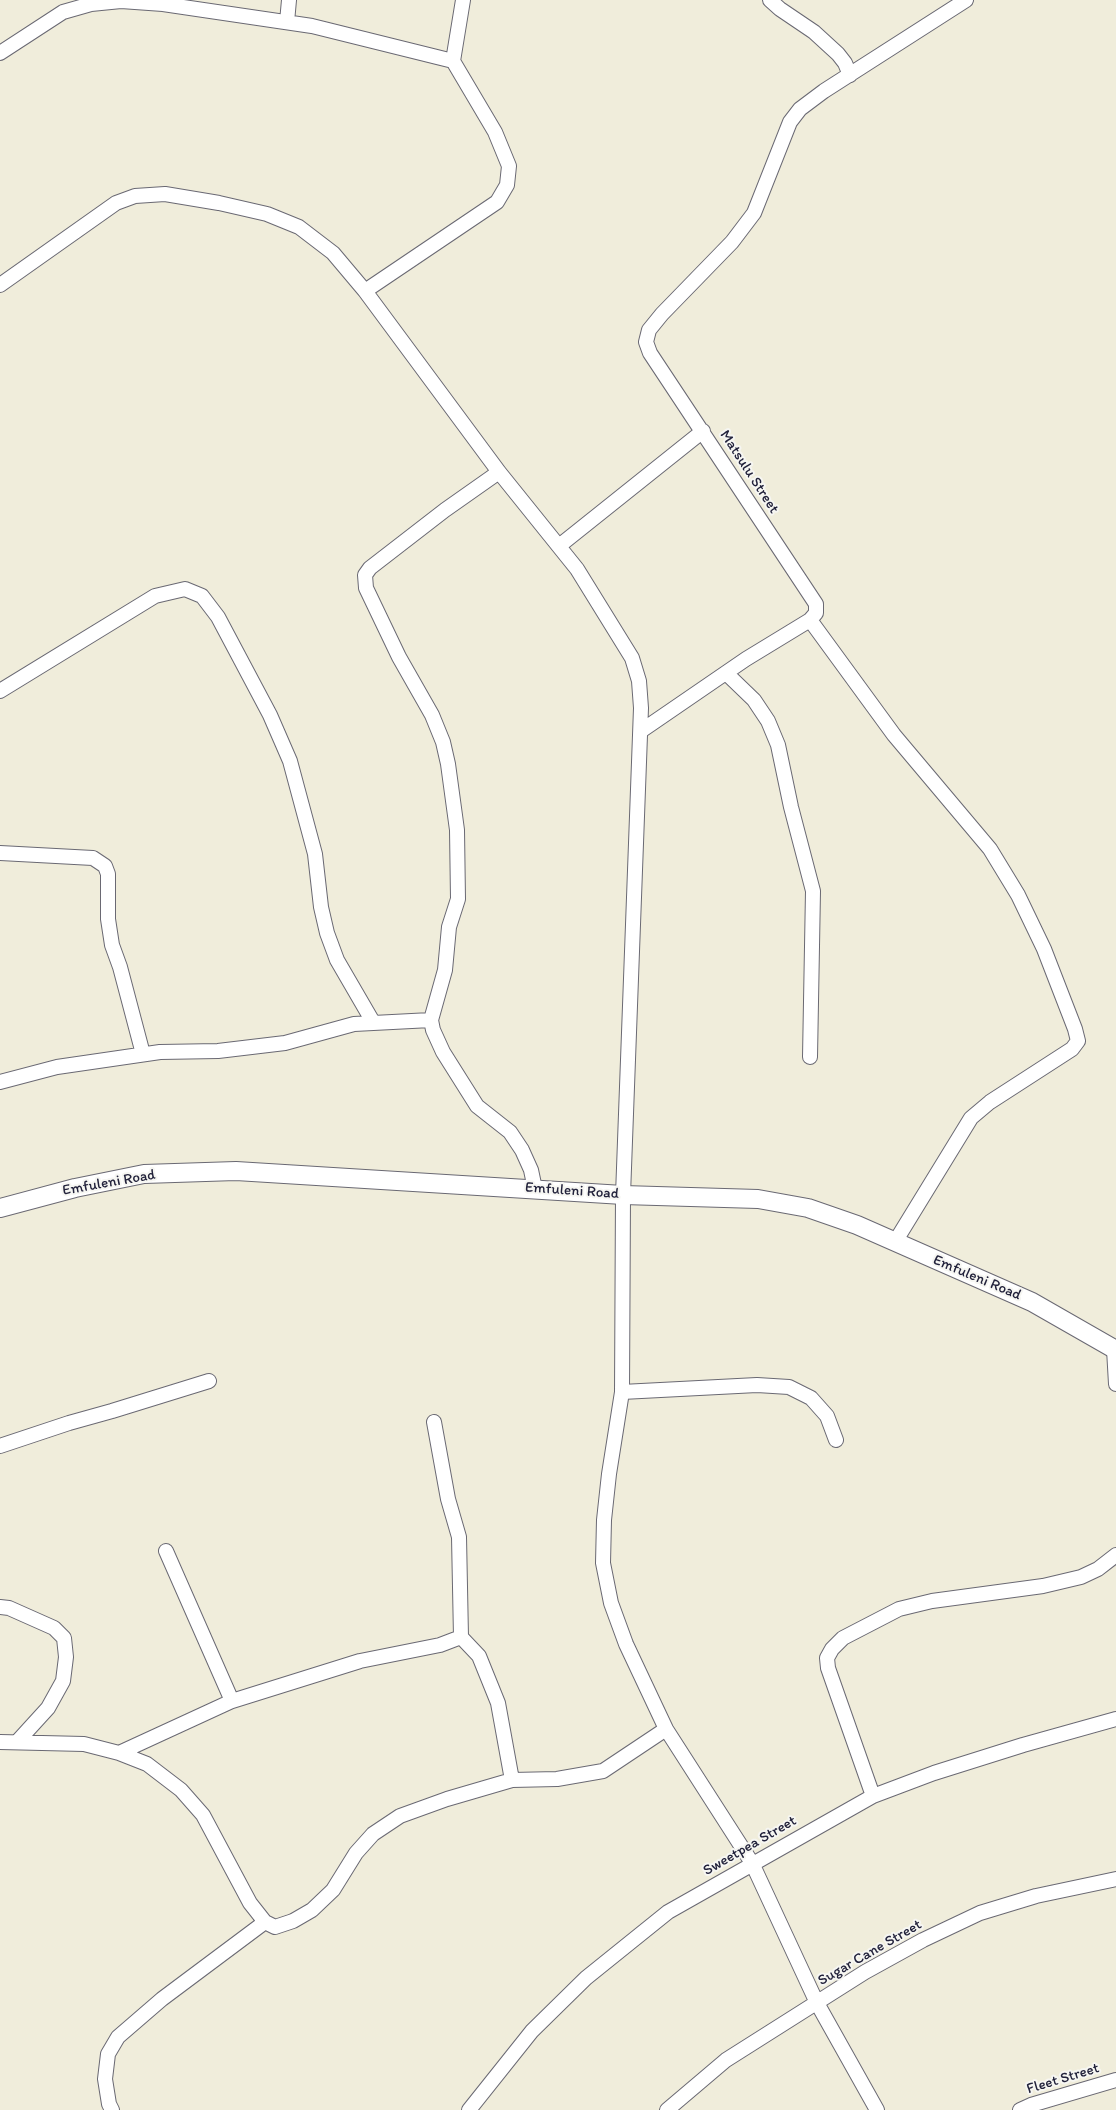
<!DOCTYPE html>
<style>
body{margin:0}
canvas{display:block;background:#f0eddb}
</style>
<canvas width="1116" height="2110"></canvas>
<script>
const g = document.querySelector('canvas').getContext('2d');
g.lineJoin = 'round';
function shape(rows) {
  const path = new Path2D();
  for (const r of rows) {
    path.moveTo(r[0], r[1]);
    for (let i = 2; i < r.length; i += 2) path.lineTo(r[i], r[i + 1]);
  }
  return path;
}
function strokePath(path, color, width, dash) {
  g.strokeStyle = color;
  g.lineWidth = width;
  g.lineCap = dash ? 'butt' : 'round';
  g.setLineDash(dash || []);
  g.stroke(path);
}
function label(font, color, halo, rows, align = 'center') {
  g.font = font + ' Itim,sans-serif';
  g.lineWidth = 4;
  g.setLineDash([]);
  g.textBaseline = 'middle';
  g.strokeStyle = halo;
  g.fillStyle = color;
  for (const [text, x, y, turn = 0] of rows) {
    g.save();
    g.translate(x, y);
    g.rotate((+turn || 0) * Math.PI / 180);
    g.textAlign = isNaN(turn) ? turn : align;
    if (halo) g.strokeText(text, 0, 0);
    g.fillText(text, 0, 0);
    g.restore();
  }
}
const minor = shape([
 [770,0,780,9,814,32,838,54,845,63,850,75],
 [287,22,289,0],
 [0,53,63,12,91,4,121,1,163,4,312,26,453,61,495,132,509,166,507,185,497,202,365,291],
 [453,61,463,0],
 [0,285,116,203,135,196,165,194,219,203,267,214,299,227,333,253,365,291,499,472,577,569,632,658,639,681,641,708,623,1195,622,1392,609,1474,604,1520,603,1563,611,1603,626,1644,666,1729,752,1863,817,2003,877,2110],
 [499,472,445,510,370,568,365,575,366,588,399,657,432,715,443,742,448,764,457,830,458,899,449,927,445,970,431,1020,433,1030,443,1052,477,1106,510,1132,522,1150,531,1170,535,1189],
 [559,546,703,431],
 [810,620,894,735,990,849,1018,895,1044,949,1075,1029,1078,1041,1072,1049,990,1102,971,1118,895,1242],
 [726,673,754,700,768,721,778,745,791,807,813,891,810,1057],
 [0,691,155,596,185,589,202,596,218,617,270,715,290,761,315,854,321,907,327,933,337,960,373,1022],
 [641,731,746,659,810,620,816,613,816,604,650,353,646,342,649,330,662,314,732,242,754,213,790,122,800,109,824,91,966,0],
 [0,853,93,858,105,866,108,874,108,919,112,945,120,967,143,1054],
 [0,1082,57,1067,160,1052,218,1051,285,1043,354,1024,431,1020],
 [1114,1349,1116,1384],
 [622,1392,757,1385,789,1387,811,1398,827,1416,836,1440],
 [434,1422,448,1499,459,1537,461,1637],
 [0,1446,69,1423,112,1411,209,1381],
 [166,1551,232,1701],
 [0,1607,9,1608,54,1628,64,1638,66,1657,63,1681,48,1708,17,1742],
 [0,1742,84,1744,119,1753,147,1764,181,1790,203,1815,250,1903,265,1922,275,1927,293,1921,312,1910,333,1890,356,1853,373,1834,400,1816,447,1799,512,1780,557,1779,603,1771,666,1729],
 [119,1753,232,1701,360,1661,440,1645,461,1637,479,1656,498,1703,512,1780],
 [873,1796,828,1668,827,1658,832,1649,843,1638,899,1609,932,1601,1043,1586,1081,1577,1098,1569,1116,1555],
 [112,2110,109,2104,105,2079,108,2054,118,2037,162,1999,265,1922],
 [469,2110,532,2031,586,1978,668,1912,873,1796,934,1773,1023,1745,1116,1719],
 [667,2110,726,2060,865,1972,923,1940,980,1913,1036,1896,1116,1879],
 [1020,2110,1031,2105,1116,2080]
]);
const tertiary = shape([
 [0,1208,75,1188,144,1174,236,1171,623,1195,758,1199,808,1208,857,1225,1032,1302,1116,1350]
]);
strokePath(minor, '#6a6973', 16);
strokePath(tertiary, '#6a6973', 20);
strokePath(minor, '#fff', 14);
strokePath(tertiary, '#fff', 18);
label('15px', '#22223b', '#f6f6f2', [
 ["Matsulu Street",749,472,57],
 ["Emfuleni Road",109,1183,-10],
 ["Emfuleni Road",572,1191,4],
 ["Emfuleni Road",977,1278,23],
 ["Sweetpea Street",750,1846,-30],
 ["Sugar Cane Street",870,1953,-30],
 ["Fleet Street",1063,2079,-17]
]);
</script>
